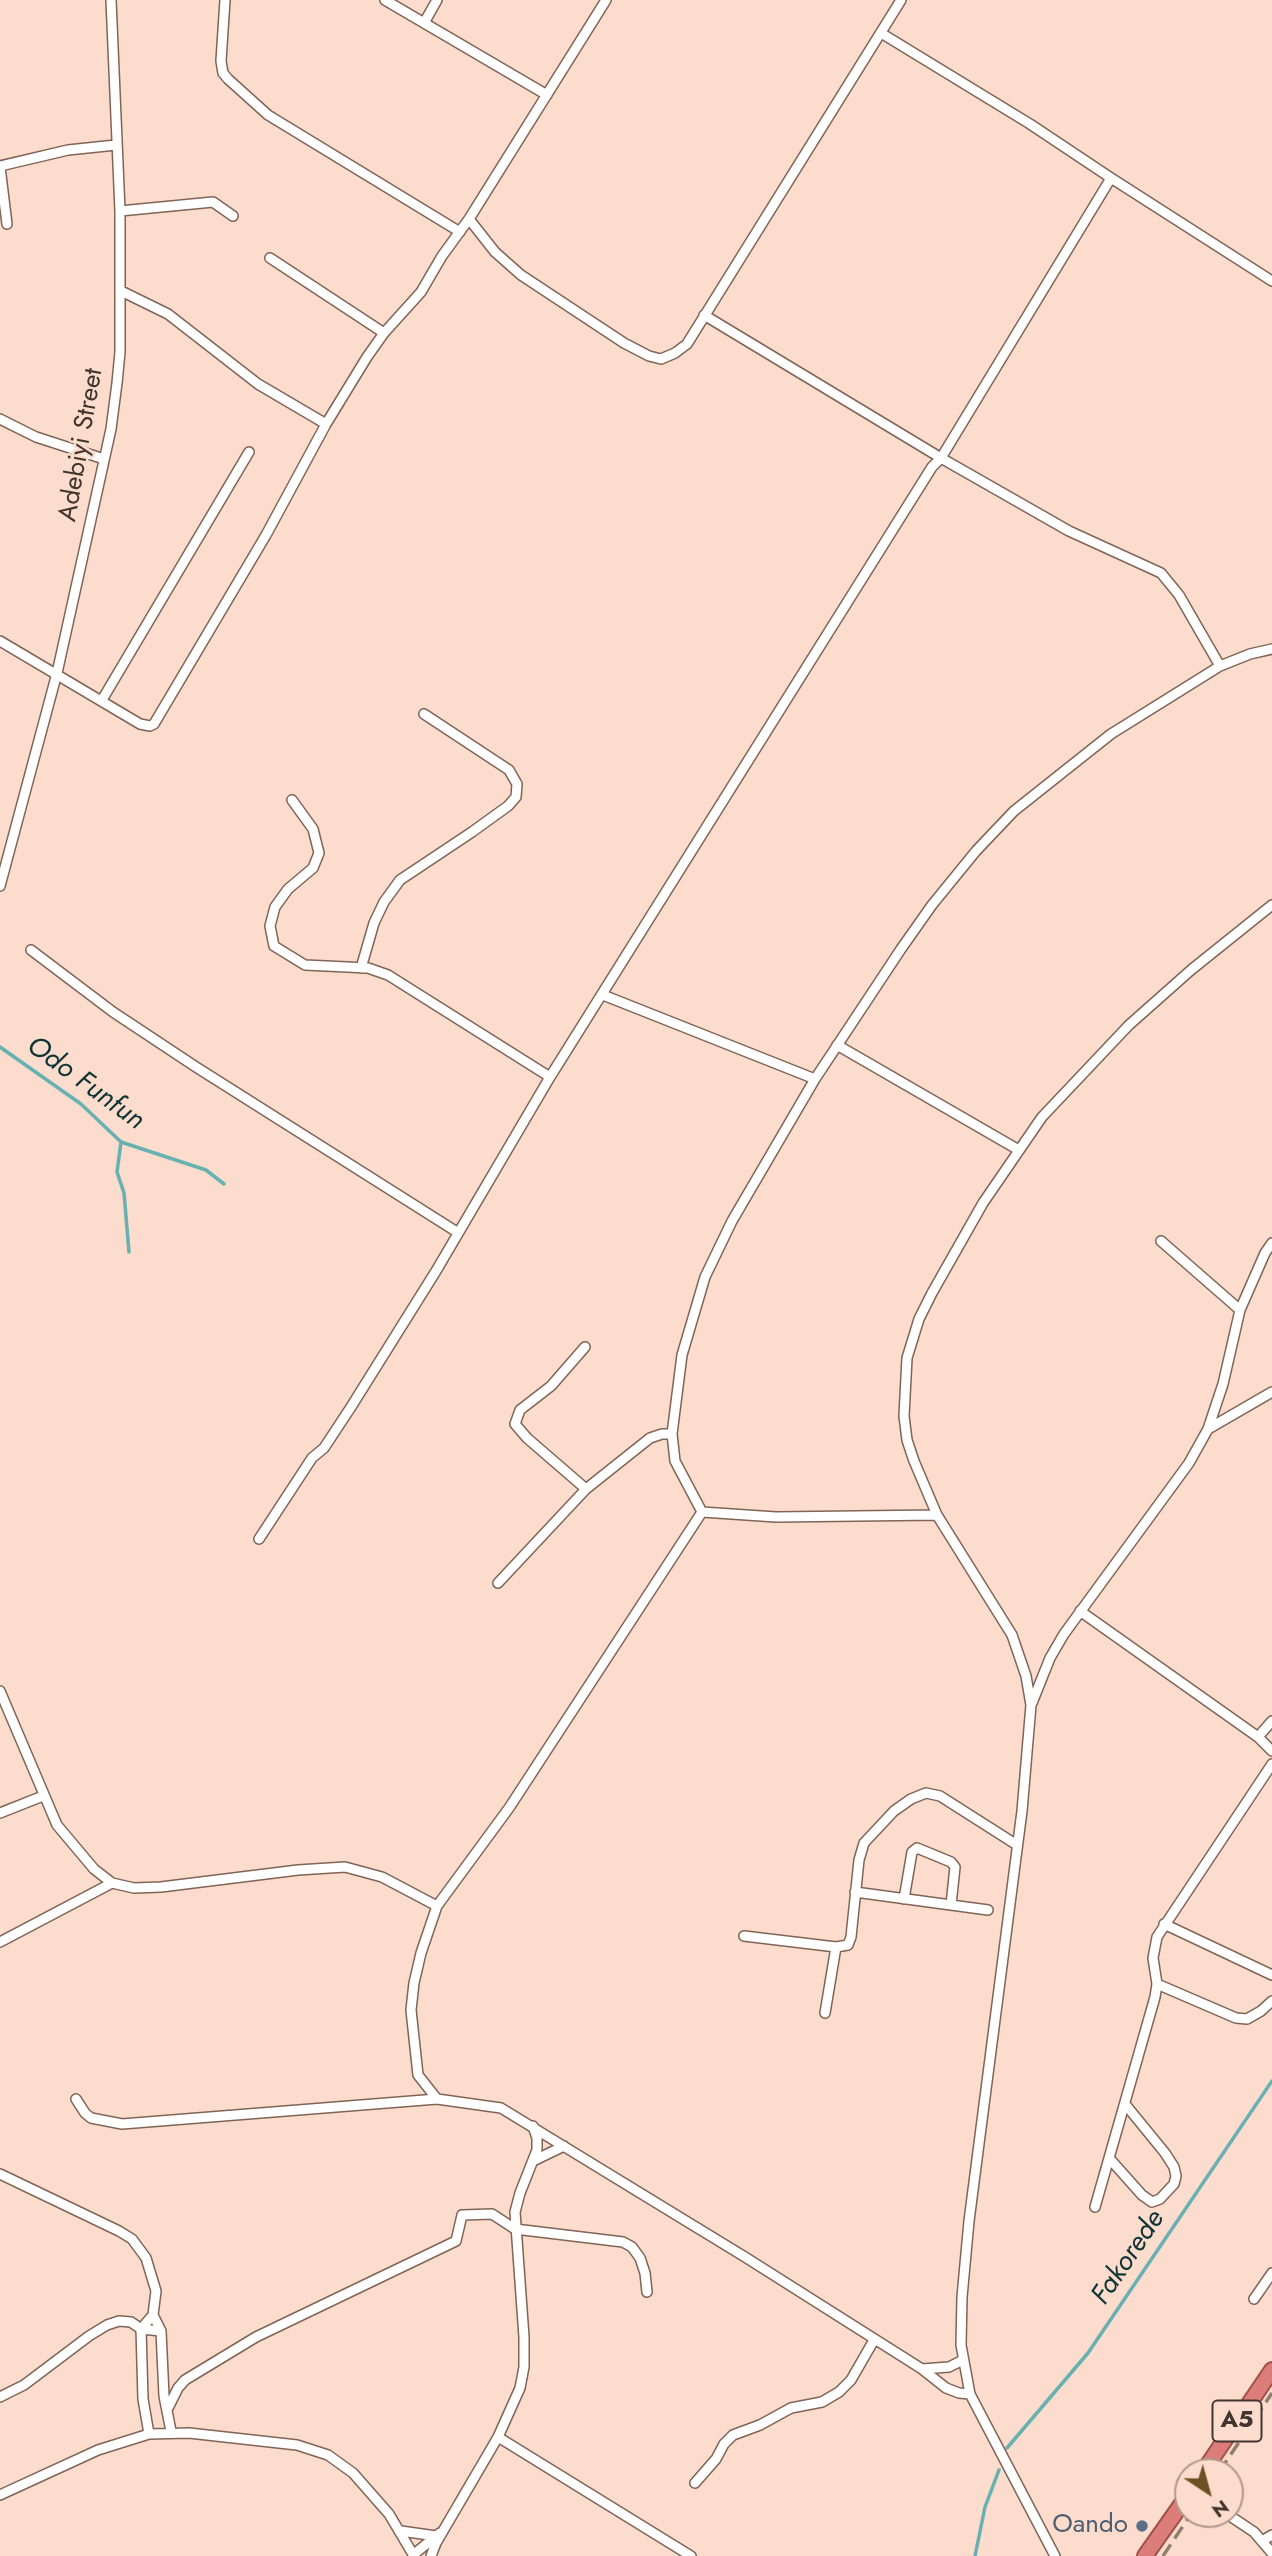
<!DOCTYPE html>
<style>
body{margin:0}
#map{position:relative;width:1272px;height:2556px;overflow:hidden;background:#fcdccc;font-family:Jost,sans-serif}
canvas{display:block}
.north{position:absolute;left:1174px;top:2458px;width:70px;height:70px;box-sizing:border-box;background:#fcdccc;border:2px solid #b2998d;border-radius:50%;rotate:144deg;font-size:19px;font-weight:700;line-height:28px;text-align:center;color:#42352f}
.north::after{content:'';display:block;margin:auto;width:24px;height:32px;background:#6c5223;clip-path:polygon(50% 0,100% 100%,50% 72%,0 100%)}
</style>
<div id="map">
<canvas width="1272" height="2556"></canvas>
<div class="north">N</div>
</div>
<script>
const g = document.querySelector('canvas').getContext('2d');
g.lineJoin = 'round';
function shape(rows) {
  const path = new Path2D();
  for (const r of rows) {
    path.moveTo(r[0], r[1]);
    for (let i = 2; i < r.length; i += 2) path.lineTo(r[i], r[i + 1]);
  }
  return path;
}
function strokePath(path, color, width, dash) {
  g.strokeStyle = color;
  g.lineWidth = width;
  g.lineCap = dash ? 'butt' : 'round';
  g.setLineDash(dash || []);
  g.stroke(path);
}
function label(font, color, halo, rows, align = 'center') {
  g.font = font + ' Jost,sans-serif';
  g.lineWidth = 5;
  g.setLineDash([]);
  g.textBaseline = 'middle';
  g.strokeStyle = halo;
  g.fillStyle = color;
  for (const [text, x, y, turn = 0] of rows) {
    g.save();
    g.translate(x, y);
    g.rotate((+turn || 0) * Math.PI / 180);
    g.textAlign = isNaN(turn) ? turn : align;
    if (halo) g.strokeText(text, 0, 0);
    g.fillText(text, 0, 0);
    g.restore();
  }
}
strokePath(shape([
 [0,1047,81,1104,121,1142,206,1170,224,1184],
 [121,1142,117,1172,124,1193,129,1252],
 [1007,2448,1088,2353,1272,2081],
 [975,2556,985,2507,999,2470]
]), '#67b1b3', 3.5);
const minor = shape([
 [225,0,221,61,223,73,228,79,268,115,460,232],
 [385,0,547,95],
 [424,23,437,0],
 [881,33,1030,124,1111,178,1272,281],
 [0,166,68,150,116,145],
 [0,167,7,224],
 [120,211,213,202,233,216],
 [469,219,495,252,521,275,624,343,649,356,661,359,675,353,687,344,901,0],
 [270,258,384,333],
 [121,291,168,314,258,384,326,424],
 [704,315,941,458,1069,531,1161,573,1179,595,1220,666],
 [0,419,36,437,104,459],
 [0,641,140,724,150,726,154,724,266,535,326,424,367,357,384,333,421,292,442,256,469,219,606,0],
 [102,700,249,452],
 [292,800,313,829,319,853,313,868,288,889,275,907,270,926,274,946,305,965,368,968,388,975,550,1077],
 [0,886,57,673,111,429,117,383,120,352,120,211,111,0],
 [31,950,113,1012,196,1067,457,1232],
 [361,968,374,923,384,902,400,880,472,832,508,806,516,797,517,784,509,770,424,714],
 [603,995,815,1079],
 [837,1045,1017,1149],
 [1161,1241,1240,1310],
 [585,1347,551,1386,520,1410,515,1424,527,1438,586,1489],
 [1208,1429,1272,1392],
 [937,1515,776,1517,702,1512,675,1461,672,1434,682,1355,705,1277,732,1221,815,1079,901,949,932,905,976,851,1014,811,1111,734,1220,666,1250,654,1272,649],
 [259,1539,312,1458,324,1448,351,1407,436,1271,550,1077,932,467,941,458,1111,178],
 [498,1583,586,1489,650,1438,662,1434,672,1434],
 [1080,1611,1258,1737,1272,1751],
 [0,1691,57,1825,94,1869,112,1883,134,1888,161,1887,298,1870,345,1867,382,1877,437,1906],
 [1032,1703,1050,1658,1064,1634,1189,1463,1208,1429,1223,1384,1240,1310,1265,1253,1272,1243],
 [1258,1737,1272,1721],
 [0,1813,43,1796],
 [855,1892,988,1910],
 [904,1899,912,1852,917,1848,951,1862,955,1867,951,1905],
 [1164,1924,1272,1975],
 [744,1936,836,1947,848,1945,851,1937,859,1860,864,1843,894,1811,911,1799,926,1793,940,1796,1017,1845],
 [0,1942,112,1883],
 [1157,1984,1236,2018,1247,2019,1261,2011,1272,2001],
 [825,2013,836,1947],
 [76,2099,85,2113,91,2118,122,2124,437,2099,501,2108,745,2257,922,2369,946,2388,959,2393,970,2394],
 [437,2099,418,2075,411,2010,414,1983,421,1953,437,1906,509,1808,702,1512],
 [1109,2158,1142,2195,1152,2202,1160,2199,1174,2184,1176,2176,1174,2167,1165,2153,1125,2104],
 [533,2161,564,2146],
 [0,2174,119,2231,132,2239,146,2258,156,2291,153,2315,161,2331,164,2396,171,2431],
 [1095,2207,1155,1997,1157,1984,1153,1958,1157,1937,1272,1764],
 [1254,2299,1272,2273],
 [922,2369,949,2367,963,2360],
 [0,2397,24,2385,89,2336,107,2325,119,2321,131,2322,141,2329,161,2331],
 [167,2410,178,2388,185,2380,256,2337,456,2241,462,2215,492,2214,515,2229,623,2242,632,2247,640,2258,645,2273,647,2292],
 [149,2434,143,2399,141,2329,153,2315],
 [498,2437,691,2556],
 [695,2483,716,2459,724,2444,733,2435,760,2425,791,2408,822,2402,839,2392,851,2380,874,2340],
 [0,2495,98,2450,149,2434,189,2433,297,2445,328,2455,353,2473,389,2514,414,2556],
 [1230,2516,1254,2532,1272,2553],
 [401,2531,436,2536],
 [1262,2541,1272,2535],
 [413,2555,440,2533],
 [431,2556,436,2543,498,2437,520,2388,524,2367,524,2337,515,2212,520,2193,537,2150,537,2138,533,2126],
 [1055,2556,970,2394,961,2345,962,2297,969,2221,1022,1811,1031,1705,1026,1676,1012,1635,937,1515,914,1461,907,1440,904,1416,907,1358,919,1319,932,1293,983,1203,1042,1117,1129,1025,1191,970,1272,905]
]);
const trunk = shape([
 [1203,2472,1272,2370],
 [1145,2556,1188,2495]
]);
strokePath(minor, '#806456', 12);
strokePath(trunk, '#a04f4a', 18);
strokePath(minor, '#fff', 9);
strokePath(trunk, '#db7e7a', 14);
strokePath(shape([
 [1219,2472,1272,2393],
 [1163,2556,1191,2514]
]), '#927d72', 3.5, [14, 7]);
for (const [x, y, r, color] of [
 [1142,2526,7,"#5c6f8a"]
]) {
  const dot = new Path2D();
  dot.arc(x, y, r, 0, 2 * Math.PI);
  g.fillStyle = color;
  g.fill(dot);
  strokePath(dot, '#fcdccc', 2.5);
}
for (const [x, y, w] of [
 [1237,2421,49]
]) {
  const box = new Path2D();
  box.roundRect(x - w / 2, y - 20.5, w, 41, 5);
  g.fillStyle = '#fcdccc';
  g.fill(box);
  strokePath(box, '#42352f', 2);
}
label('bold 24px', '#42352f', null, [
 ["A5",1237,2421]
]);
label('26px', '#42352f', '#fcdccc', [
 ["Adebiyi Street",82,445,-80]
]);
label('26px', '#4e5e75', '#fcdccc', [
 ["Oando",1128,2526]
], 'right');
label('italic 28px', '#0f3435', '#fcdccc', [
 ["Odo Funfun",85,1084,36],
 ["Fakorede",1129,2258,-56]
]);
</script>
